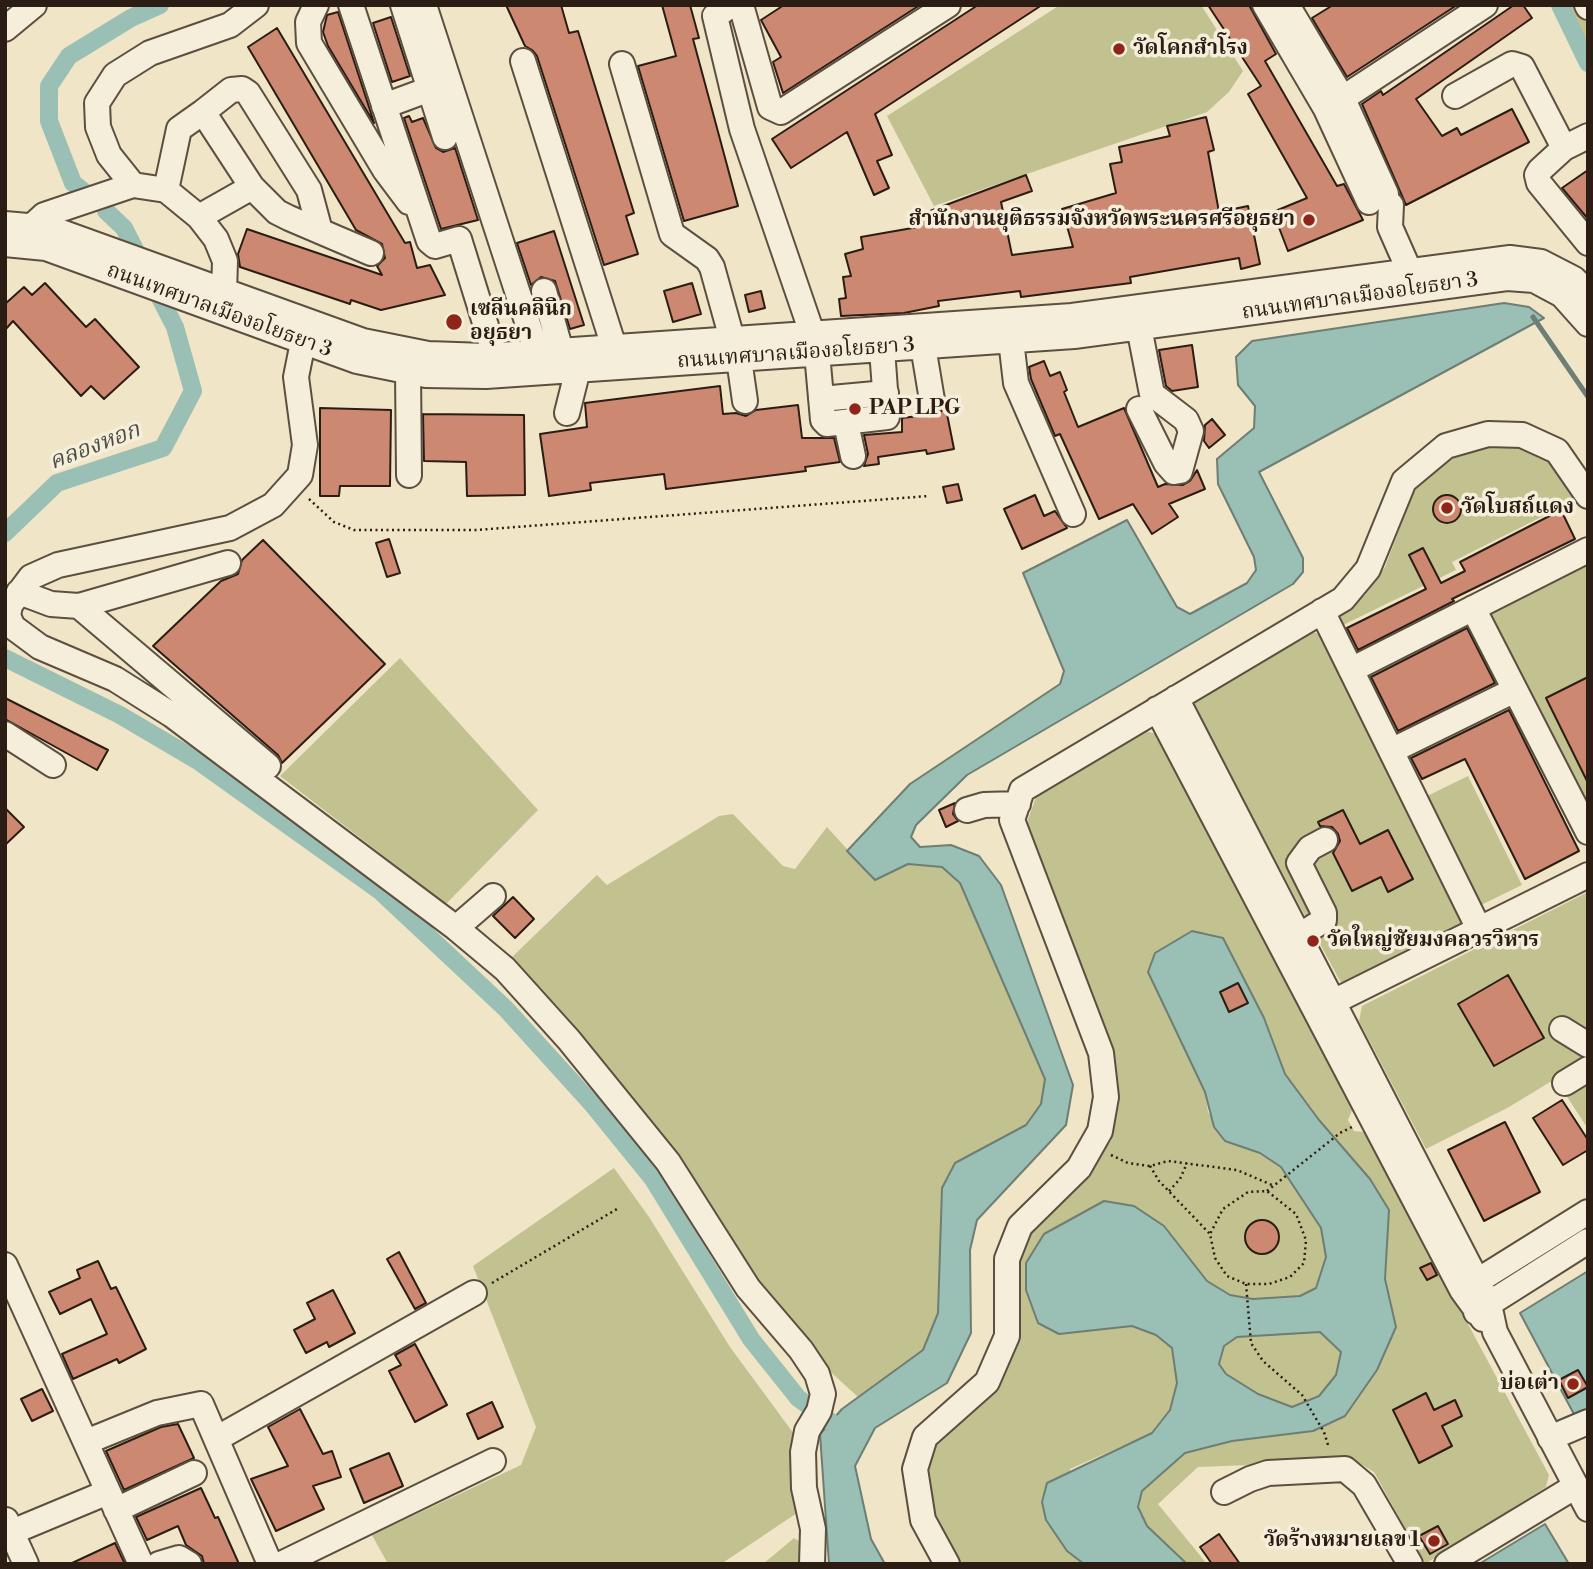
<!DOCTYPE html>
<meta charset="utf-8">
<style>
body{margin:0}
#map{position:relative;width:1593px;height:1569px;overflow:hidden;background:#f0e5c7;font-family:"Libre Bodoni",serif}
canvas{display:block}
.frame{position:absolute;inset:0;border:7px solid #2b1d13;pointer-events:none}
</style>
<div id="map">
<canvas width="1593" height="1569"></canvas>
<div class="frame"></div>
</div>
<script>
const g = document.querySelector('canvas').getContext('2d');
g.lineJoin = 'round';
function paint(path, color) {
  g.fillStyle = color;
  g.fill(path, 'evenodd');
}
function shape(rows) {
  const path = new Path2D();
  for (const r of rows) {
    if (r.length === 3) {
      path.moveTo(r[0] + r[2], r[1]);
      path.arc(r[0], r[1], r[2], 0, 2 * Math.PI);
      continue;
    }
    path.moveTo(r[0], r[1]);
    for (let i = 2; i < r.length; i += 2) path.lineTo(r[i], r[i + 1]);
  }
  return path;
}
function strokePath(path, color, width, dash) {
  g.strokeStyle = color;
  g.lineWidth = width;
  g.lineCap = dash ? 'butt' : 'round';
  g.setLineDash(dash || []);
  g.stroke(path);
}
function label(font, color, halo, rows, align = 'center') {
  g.font = font + ' "Libre Bodoni","Noto Serif Thai",serif';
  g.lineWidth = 7;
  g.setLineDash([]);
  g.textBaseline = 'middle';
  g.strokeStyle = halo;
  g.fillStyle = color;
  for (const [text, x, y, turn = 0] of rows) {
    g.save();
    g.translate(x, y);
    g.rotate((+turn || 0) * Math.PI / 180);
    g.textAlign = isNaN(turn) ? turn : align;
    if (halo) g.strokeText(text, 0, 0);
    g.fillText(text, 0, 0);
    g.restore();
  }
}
paint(shape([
 [1060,5,1201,5,1243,71,1229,92,1207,112,934,206,887,116],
 [1568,5,1588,5,1588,48],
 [1500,444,1526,449,1553,462,1579,498,1452,562,1456,570,1339,627,1342,611,1365,595,1385,567,1414,491,1438,467,1467,451],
 [1588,562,1588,811,1488,619,1491,610],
 [1311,631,1321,635,1463,916,1461,927,1346,986,1340,981,1194,709,1196,698],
 [400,658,538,810,446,904,280,776],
 [1146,731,1156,734,1353,1108,1348,1120,1354,1131,1365,1132,1549,1475,1546,1487,1425,1564,1374,1472,1356,1461,1198,1467,1158,1504,1207,1564,1187,1564,1147,1526,1138,1507,1142,1491,1184,1453,1232,1441,1313,1431,1396,1327,1385,1279,1389,1210,1370,1179,1319,1120,1285,1074,1264,1018,1205,1092,1208,1112,1225,1141,1260,1153,1281,1167,1321,1228,1326,1257,1316,1288,1301,1296,1253,1299,1230,1295,1207,1281,1164,1226,1059,1334,1132,1326,1156,1335,1172,1348,1177,1383,1170,1410,1152,1433,1070,1469,1067,1551,1084,1564,959,1564,932,1516,926,1473,932,1443,992,1386,1013,1262,1026,1231,1085,1175,1111,1141,1119,1104,1116,1065,1026,825,1036,797],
 [1468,776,1522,885,1481,905,1427,796],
 [733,814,783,866,795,869,827,827,875,880,908,864,942,867,960,883,1045,1079,1041,1104,1026,1125,955,1163,942,1188,938,1313,923,1350,858,1397,811,1354,509,960,597,875,607,885,719,816],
 [1588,892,1588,1059,1509,1107,1426,1149,1359,1021,1362,1006],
 [1588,1081,1588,1129,1566,1095],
 [614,1168,649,1217,730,1347,794,1434,797,1513,721,1564,388,1564,372,1535,521,1465,536,1427,473,1266],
 [1320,1332,1341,1352,1336,1375,1319,1395,1293,1407,1258,1394,1226,1374,1219,1364,1224,1346,1237,1337],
 [794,1538,800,1542,803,1564,763,1564]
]), '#c2c290');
const water = shape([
 [1504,303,1529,307,1544,318,1259,472,1303,558,1303,572,1293,584,967,775,916,825,911,837,920,847,951,845,979,856,1001,885,1073,1085,1066,1125,977,1220,970,1250,971,1333,947,1383,875,1428,855,1466,871,1539,885,1564,829,1564,820,1434,842,1409,923,1350,938,1313,942,1188,955,1163,1026,1125,1041,1104,1045,1079,960,883,942,867,908,864,875,880,847,851,910,784,1060,684,1064,671,1023,573,1127,520,1177,607,1190,614,1247,583,1256,570,1254,557,1218,484,1217,459,1254,428,1255,406,1238,385,1236,357,1252,341,1504,303],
 [1192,931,1223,938,1264,1018,1285,1074,1319,1120,1370,1179,1389,1210,1385,1279,1396,1327,1377,1370,1345,1416,1313,1431,1232,1441,1185,1453,1142,1491,1138,1507,1147,1526,1187,1564,1084,1564,1067,1551,1046,1520,1042,1502,1047,1483,1152,1433,1170,1410,1177,1383,1172,1348,1156,1335,1132,1326,1059,1334,1038,1323,1026,1290,1026,1263,1044,1234,1104,1201,1134,1206,1164,1226,1207,1281,1230,1295,1253,1299,1300,1296,1316,1288,1326,1257,1321,1228,1281,1167,1260,1153,1225,1141,1214,1127,1205,1092,1148,972,1155,953,1192,931],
 [1320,1332,1341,1352,1336,1375,1319,1396,1292,1407,1258,1394,1226,1374,1219,1364,1224,1346,1237,1337,1320,1332],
 [1588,1271,1588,1413,1576,1418,1520,1313,1588,1271],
 [1545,1524,1569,1564,1479,1564,1545,1524]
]);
paint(water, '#9abfb4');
strokePath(water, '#6e7e74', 2);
strokePath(shape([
 [1533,317,1588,397]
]), '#6e7e74', 5);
strokePath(shape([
 [1560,5,1588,63],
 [84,192,73,183,49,121,49,86,69,56,131,18,160,5],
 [5,533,57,483,163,448,193,391,175,327,124,228,106,211],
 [5,658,120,715,198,761,380,891,506,1009,593,1105,653,1179,751,1339,798,1398,846,1433]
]), '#9abfb4', 18);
const building = shape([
 [506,5,561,5,569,33,578,31,634,213,626,216,638,254,604,265,537,56,532,50,525,46,506,5],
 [662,5,690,5,699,38,693,39,738,206,684,221,638,66,676,56,662,5],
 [784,5,920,5,783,93,773,62,781,57,761,20,784,5],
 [978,5,1042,5,875,114,892,155,877,161,889,188,874,195,847,132,791,168,772,139,978,5],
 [1208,5,1249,5,1276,54,1265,61,1337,186,1344,184,1363,220,1288,251,1273,212,1307,198,1248,94,1261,86,1208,5],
 [1333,5,1457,5,1347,77,1312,18,1333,5],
 [1514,5,1523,5,1532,18,1416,99,1442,136,1457,128,1461,135,1512,109,1529,142,1406,205,1362,104,1381,91,1383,95,1514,5],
 [338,12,370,110,374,123,328,46,323,32,327,15,338,12],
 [391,17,410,76,392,82,373,23,391,17],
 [277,28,405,243,410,242,417,268,430,265,445,295,381,310,351,300,350,304,240,267,238,254,247,229,382,275,377,266,385,258,382,244,356,230,248,47,277,28],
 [409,116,412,122,423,118,436,148,443,152,455,148,478,220,441,229,404,118,409,116],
 [1206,117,1214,150,1208,152,1219,212,1248,206,1260,264,1241,269,1239,258,1130,277,1131,283,1021,297,1020,291,938,301,939,306,904,313,841,316,839,299,846,298,843,277,851,276,845,254,863,249,861,237,918,227,914,217,1026,175,1032,191,1001,202,1012,255,1073,247,1062,209,1116,193,1110,164,1122,162,1119,147,1170,136,1167,126,1206,117],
 [1588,170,1588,219,1562,188,1588,170],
 [554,231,584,325,570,329,555,281,541,277,531,285,517,243,554,231],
 [45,283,86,327,95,319,139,367,104,399,91,386,81,396,13,321,5,330,5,304,24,287,32,295,45,283],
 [692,283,701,314,673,322,664,291,692,283],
 [761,291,765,308,749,312,745,295,761,291],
 [1192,345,1198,387,1172,391,1166,386,1159,350,1192,345],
 [1044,361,1050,376,1060,372,1067,390,1064,392,1078,427,1124,408,1158,487,1165,484,1183,485,1190,481,1197,470,1205,489,1169,504,1178,517,1152,534,1133,504,1099,519,1060,434,1055,436,1031,379,1029,367,1044,361],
 [720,386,723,414,736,413,746,416,756,410,798,405,802,438,834,438,840,462,805,467,806,471,666,489,664,474,590,483,591,490,549,496,540,434,587,427,585,403,720,386],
 [320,408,391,410,390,486,340,486,339,496,320,496,320,408],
 [946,409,954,449,927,454,926,450,878,457,879,464,864,466,868,454,864,435,902,432,902,418,935,414,946,409],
 [423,414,524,415,525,495,467,496,466,462,424,461,423,414],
 [1212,419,1225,435,1209,448,1204,441,1205,425,1212,419],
 [958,484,962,500,947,503,943,487,958,484],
 [1447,509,14],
 [1035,495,1044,516,1055,511,1067,528,1022,549,1004,509,1035,495],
 [1561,510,1575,539,1452,599,1454,601,1358,650,1347,628,1426,589,1409,555,1423,548,1441,583,1465,571,1460,562,1561,510],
 [389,539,400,573,387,577,376,543,389,539],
 [263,540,385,664,282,763,278,755,153,646,221,581,238,574,242,560,263,540],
 [1467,628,1495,683,1398,731,1371,677,1467,628],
 [1588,677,1588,783,1546,698,1588,677],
 [5,698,108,750,97,770,5,719,5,698],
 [1509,710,1579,851,1525,879,1465,759,1422,779,1411,758,1509,710],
 [955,803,953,814,958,821,946,827,939,810,955,803],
 [5,808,24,827,5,845,5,808],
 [1343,810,1360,844,1388,830,1413,879,1388,892,1381,877,1352,891,1333,853,1340,841,1338,834,1332,827,1320,826,1318,822,1343,810],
 [513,897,534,919,515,938,493,916,513,897],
 [1508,975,1544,1038,1494,1066,1458,1004,1508,975],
 [1238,983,1248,1003,1229,1012,1220,992,1238,983],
 [1562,1100,1588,1140,1588,1150,1563,1165,1533,1118,1562,1100],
 [1505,1122,1540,1192,1484,1221,1448,1150,1505,1122],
 [1262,1237,17],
 [399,1252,426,1303,415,1309,387,1259,399,1252],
 [98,1261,111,1289,116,1287,146,1349,119,1363,117,1359,73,1379,62,1354,107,1334,91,1299,60,1314,49,1292,80,1278,77,1270,98,1261],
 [1431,1263,1437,1275,1427,1280,1420,1268,1431,1263],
 [333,1290,355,1333,329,1347,327,1342,306,1353,294,1330,315,1319,307,1303,333,1290],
 [415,1344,447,1405,415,1422,389,1371,401,1365,395,1355,415,1344],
 [1578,1370,1588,1387,1568,1398,1559,1380,1578,1370],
 [42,1389,53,1411,32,1421,21,1399,42,1389],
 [1426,1393,1434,1410,1455,1400,1462,1416,1442,1426,1452,1446,1419,1463,1393,1410,1426,1393],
 [492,1402,503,1427,478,1439,467,1414,492,1402],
 [300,1409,323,1454,332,1451,341,1477,313,1486,324,1509,276,1531,251,1479,288,1466,268,1427,300,1409],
 [178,1424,194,1458,124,1490,106,1451,161,1427,178,1424],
 [389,1453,403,1486,364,1503,350,1469,389,1453],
 [201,1488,215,1518,218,1517,239,1564,204,1564,202,1556,186,1545,178,1526,147,1540,136,1517,201,1488],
 [1438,1526,1448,1544,1430,1554,1419,1536,1438,1526],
 [1219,1534,1240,1564,1212,1564,1200,1547,1219,1534],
 [115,1543,125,1564,70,1564,115,1543]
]);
paint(building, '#cd8872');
strokePath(building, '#2b1d13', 2);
const minor = shape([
 [316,5,308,22,309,43,385,170,409,202],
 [351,5,429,241,435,246,459,239,495,355],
 [403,5,445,137],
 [424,5,537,352],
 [731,5,715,16,742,129,812,333],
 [741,5,770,107,781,112,948,5],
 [1265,5,1326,109,1369,202],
 [1287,5,1343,99,1386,194],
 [1587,5,1588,7],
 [5,29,34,5],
 [523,61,614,347],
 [622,64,672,234,707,259,712,267,732,339],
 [1455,96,1512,64,1522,67,1564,148,1540,170,1537,175,1539,183,1588,243],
 [384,106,430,89],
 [1331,106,1485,5],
 [203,112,231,90,242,89,248,93,309,190,320,231],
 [1564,148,1588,136],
 [133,185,109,155,98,127,97,103,115,75,150,53,230,25,256,5],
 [252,187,277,212,289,218,371,253],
 [166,190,179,129,203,112,252,187,199,217],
 [1391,205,1390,227,1409,270],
 [5,224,50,228,363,341,428,354,485,356,1072,316,1510,258,1541,262,1574,279,1588,293],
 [32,226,44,215,133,185,166,190,199,217,216,239,225,261,224,293],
 [5,244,46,248,357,361,426,375,486,376,1074,336,1507,278,1534,280,1562,295,1588,324],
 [544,291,561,351],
 [1011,340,1016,383,1073,514],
 [303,342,296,377,305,445,300,475,273,505,230,528,58,565,31,577,10,605,8,616,13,627,40,647,115,679,172,715,456,928,505,969,569,1040,668,1162,748,1288,801,1350,817,1374,823,1394,819,1411,807,1431,803,1452,804,1488,813,1529,812,1564],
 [923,346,932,400],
 [817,353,823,420,827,424,887,417,882,349],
 [739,359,745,401],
 [408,371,409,475],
 [821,399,886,393],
 [1139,409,1166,463,1174,472,1180,471,1191,431,1186,420,1152,394,1139,327],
 [567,413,578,369],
 [846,423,853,456],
 [19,592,51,604,79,606,228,563],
 [79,606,268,766],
 [1473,608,1588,832],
 [1322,611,1479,929],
 [1351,670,1588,550],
 [1176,698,1489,1304,1495,1332,1588,1509],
 [1157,709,1462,1290,1483,1319],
 [5,734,53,765],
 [1391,751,1515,690],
 [967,810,984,805,1018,804],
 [456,928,493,896],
 [1299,936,1324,920,1324,913,1299,863,1310,848,1325,840],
 [1319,1009,1588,875],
 [1562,1029,1588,1045],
 [1565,1083,1588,1069],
 [5,1265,141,1564],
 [1463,1290,1588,1212],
 [1476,1312,1588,1241],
 [1550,1438,1588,1422],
 [216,1439,474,1293],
 [86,1442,157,1413,201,1404,270,1564],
 [1224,1492,1250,1479,1268,1473,1345,1469,1364,1485,1410,1564],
 [116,1510,194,1473],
 [6,1520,26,1564],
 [12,1532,108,1492],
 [159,1564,179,1558,189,1564],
 [281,1564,493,1461],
 [947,1564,923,1520,915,1469,925,1437,987,1382,1007,1336,1007,1259,1020,1226,1079,1168,1100,1131,1106,1097,1101,1053,1012,820,1022,790,1343,599,1368,569,1404,481,1446,446,1488,434,1522,435,1557,451,1588,496],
 [1447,1564,1576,1486]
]);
strokePath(minor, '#5c4f40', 28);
strokePath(shape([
 [309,499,334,522,354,530,476,530,929,496],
 [1111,1155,1128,1163,1150,1166,1168,1161,1237,1170,1272,1185],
 [1150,1166,1159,1181,1210,1234,1215,1258,1227,1276,1246,1284,1269,1284,1290,1277,1304,1263,1306,1240,1296,1214,1267,1191,1248,1192,1223,1209,1210,1234],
 [1169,1191,1180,1179,1187,1163],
 [1267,1191,1340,1133,1354,1126],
 [492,1283,617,1209],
 [1246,1284,1251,1343,1263,1361,1302,1395,1324,1432,1329,1448]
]), '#2b1d13', 2.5, [2, 3.5]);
strokePath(minor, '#f5eedb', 24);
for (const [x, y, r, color] of [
 [1119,49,7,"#8f2418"],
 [1309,220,7,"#8f2418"],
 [454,322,9,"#8f2418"],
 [855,409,7,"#8f2418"],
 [1447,508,7,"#8f2418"],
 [1313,941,7,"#8f2418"],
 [1573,1384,7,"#8f2418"],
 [1434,1541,7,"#8f2418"]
]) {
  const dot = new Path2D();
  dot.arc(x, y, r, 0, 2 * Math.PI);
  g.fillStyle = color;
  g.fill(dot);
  strokePath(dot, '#f5eedb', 2.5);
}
label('bold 21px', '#2b1d13', '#f5eedb', [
 ["วัดโคกสำโรง",1133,49],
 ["สำนักงานยุติธรรมจังหวัดพระนครศรีอยุธยา",1295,220,"right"],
 ["เซลีนคลินิก",470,310],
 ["อยุธยา",470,334],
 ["PAP LPG",869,409],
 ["วัดโบสถ์แดง",1461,508],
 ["วัดใหญ่ชัยมงคลวรวิหาร",1327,941],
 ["บ่อเต่า",1559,1384,"right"],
 ["วัดร้างหมายเลข 1",1420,1541,"right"]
], 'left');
label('21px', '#2b1d13', '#f5eedb', [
 ["ถนนเทศบาลเมืองอโยธยา 3",1360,297,-8],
 ["ถนนเทศบาลเมืองอโยธยา 3",219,311,20],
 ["ถนนเทศบาลเมืองอโยธยา 3",796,354,-4]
]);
label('italic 23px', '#4c4e43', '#f5eedb', [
 ["คลองหอก",95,447,-21]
]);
</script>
